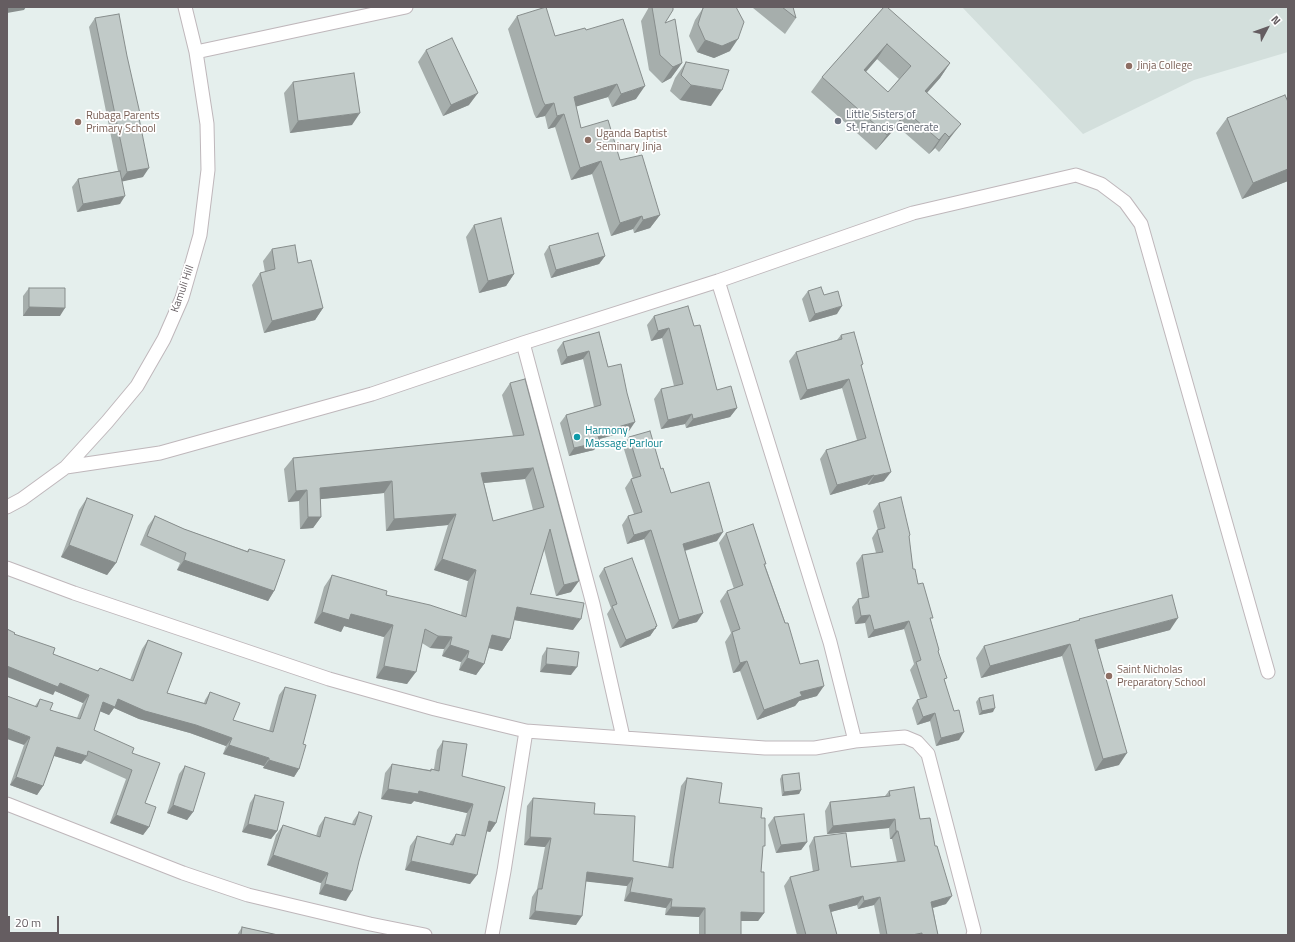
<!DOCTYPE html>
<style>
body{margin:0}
#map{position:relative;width:1295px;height:942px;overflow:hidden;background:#e5efed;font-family:"Titillium Web",sans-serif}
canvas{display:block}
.frame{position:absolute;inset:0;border:8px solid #655d61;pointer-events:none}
.north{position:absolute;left:1247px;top:8px;width:40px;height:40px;-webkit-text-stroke:3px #fff;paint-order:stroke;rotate:49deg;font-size:11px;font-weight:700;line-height:16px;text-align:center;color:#655d61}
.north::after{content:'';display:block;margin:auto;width:14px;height:18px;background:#655d61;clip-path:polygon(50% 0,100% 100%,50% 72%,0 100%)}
.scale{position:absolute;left:8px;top:916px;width:51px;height:18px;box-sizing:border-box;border:2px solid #655d61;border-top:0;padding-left:5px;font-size:12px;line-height:14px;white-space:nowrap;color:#655d61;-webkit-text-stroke:3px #fff;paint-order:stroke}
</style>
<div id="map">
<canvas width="1295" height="942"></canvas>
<div class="frame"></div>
<div class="north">N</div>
<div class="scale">20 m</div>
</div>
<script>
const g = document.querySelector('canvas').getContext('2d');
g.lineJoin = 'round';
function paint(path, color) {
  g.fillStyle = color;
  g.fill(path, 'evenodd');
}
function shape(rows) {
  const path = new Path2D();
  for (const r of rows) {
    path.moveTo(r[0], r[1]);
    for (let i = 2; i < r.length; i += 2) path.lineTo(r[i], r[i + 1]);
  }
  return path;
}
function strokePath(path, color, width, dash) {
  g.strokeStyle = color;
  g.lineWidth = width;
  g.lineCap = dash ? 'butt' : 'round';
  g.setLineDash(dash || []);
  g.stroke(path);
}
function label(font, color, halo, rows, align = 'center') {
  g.font = font + ' "Titillium Web",sans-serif';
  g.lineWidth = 3.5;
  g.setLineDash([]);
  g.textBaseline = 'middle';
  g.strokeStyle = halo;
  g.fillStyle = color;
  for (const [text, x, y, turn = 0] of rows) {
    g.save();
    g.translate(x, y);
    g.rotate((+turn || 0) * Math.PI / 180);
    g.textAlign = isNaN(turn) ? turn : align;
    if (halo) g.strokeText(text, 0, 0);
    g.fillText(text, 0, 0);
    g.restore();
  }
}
paint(shape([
 [962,7,1288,7,1288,52,1194,80,1083,134]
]), '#d3dfdc');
const street = shape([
 [196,52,406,7],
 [718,281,830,642,855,741],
 [523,343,593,604,623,737],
 [66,467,160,453,372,394,523,343,718,281,913,213,1076,175,1101,184,1125,202,1141,224,1268,672],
 [7,507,22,499,66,467,107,422,137,386,164,339,182,298,200,235,208,170,207,124,196,52,185,7],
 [7,568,74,593,329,679,435,709,526,731,765,748,815,748,855,741,905,737,917,742,928,754,974,931,973,935],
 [7,804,183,873,248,895,370,924,425,935],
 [492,935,504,871,526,731]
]);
strokePath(street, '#bfb7bb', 15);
strokePath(street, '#fff', 13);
paint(shape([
 [649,7,673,7,665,23,682,63,671,78,662,83,649,70,641,21],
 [753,7,793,7,796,18,785,34,753,8],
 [884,7,950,63,940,78,927,93,950,138,939,152,935,148,929,154,897,126,876,150,811,92,822,77],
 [877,59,899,79,888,92,866,72],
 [703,8,730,51,714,58,697,52,689,36,695,20],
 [517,16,555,36,586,30,636,99,612,107,608,97,576,106,581,128,620,160,660,215,650,228,634,233,633,229,611,236,592,174,571,180,555,127,548,129,545,116,536,118,534,114,508,29],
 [95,18,139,120,143,177,122,181,120,204,77,212,72,187,78,179,118,171,89,27],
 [426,50,469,105,443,116,418,62],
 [686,62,711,106,680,100,670,91,675,78],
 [293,82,352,125,290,133,284,93],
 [1288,102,1288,181,1242,199,1216,133,1227,118],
 [474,225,514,274,506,286,479,293,466,237],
 [549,246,605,256,599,264,551,278,544,254],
 [272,249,298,263,323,308,315,320,264,333,252,285,260,273,265,272,263,261],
 [29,288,60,316,23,316,23,296],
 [808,291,837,314,809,322,802,299],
 [654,316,694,326,717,390,737,408,730,417,686,428,685,424,661,429,654,399,661,389,674,386,662,338,651,341,647,325],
 [599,332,608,367,629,431,599,439,594,450,569,456,560,423,566,415,594,407,583,359,561,365,557,350,563,342],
 [841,335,863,364,861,367,884,481,868,485,867,484,830,495,820,459,826,450,857,440,842,388,800,400,789,361,796,352,837,340],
 [510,383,571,592,556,596,544,549,531,594,573,630,514,620,510,639,502,651,489,648,484,664,476,675,459,670,461,662,442,656,444,649,430,648,422,643,407,684,376,678,384,637,344,626,341,632,314,623,324,587,332,575,386,595,461,615,468,581,434,570,448,525,386,531,384,493,320,499,321,517,313,528,300,529,299,501,288,502,284,469,293,458,513,436,502,395],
 [525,479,533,510,493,521,484,483],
 [629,437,661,469,671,493,717,541,685,551,697,622,672,629,644,539,627,544,622,525,628,516,634,514,625,488,631,479,633,479,623,446],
 [87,498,116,563,107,575,61,557,79,510],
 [879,503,910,535,909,537,913,569,918,584,931,621,939,650,938,652,959,740,936,746,930,721,917,725,912,708,917,700,920,699,910,670,914,664,904,629,868,638,865,623,855,624,852,607,858,599,862,598,856,563,862,555,876,553,872,538,877,530,878,530,873,511],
 [155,516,184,529,247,551,249,549,274,591,268,601,177,570,180,563,140,545,148,526],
 [726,533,765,565,800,664,817,696,799,701,795,706,757,720,740,671,733,673,725,642,731,633,720,601,727,591,734,589,719,543],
 [604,568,657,626,650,636,620,648,607,614,611,608,599,576],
 [1079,619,1170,630,1097,649,1119,765,1095,771,1062,656,981,678,976,658,984,646,1078,621],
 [14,634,53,654,97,671,100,668,130,680,142,649,148,640,167,693,204,703,205,700,210,692,233,720,269,731,279,695,285,687,303,744,299,769,294,777,263,768,264,766,223,754,226,746,190,733,139,719,114,708,109,715,100,711,94,730,132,753,145,803,149,827,143,835,110,823,126,779,84,760,81,764,54,756,43,786,37,795,10,785,24,745,35,706,40,699,50,710,77,718,83,703,55,691,53,695],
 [547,648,571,675,540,672,542,656],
 [979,698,993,712,979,715,976,702],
 [443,741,462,776,496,823,490,832,486,831,470,884,405,870,410,846,417,836,449,844,456,834,461,835,467,813,414,801,411,804,381,799,385,773,392,764,430,770,431,769,434,769,437,750],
 [185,766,193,812,187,820,167,813,179,774],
 [782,775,801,790,799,794,782,796,780,779],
 [687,778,719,803,761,818,763,849,761,872,764,913,758,921,741,921,741,935,699,935,699,917,665,915,666,908,624,901,627,886,586,881,576,925,529,919,532,897,537,889,545,847,524,845,527,806,533,798,594,814,633,861,668,867,681,786],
 [889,791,920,819,946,904,933,908,938,935,880,935,874,905,858,909,857,905,831,912,837,935,797,935,784,886,790,877,813,872,809,846,814,837,851,867,897,862,892,839,890,839,889,828,827,834,825,811,830,802,885,796],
 [255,795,277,831,271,839,242,832,250,803],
 [359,812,346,901,319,894,321,883,267,865,276,835,283,825,316,836,319,826,325,817,352,824,353,821],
 [774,817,807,842,801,850,776,853,768,825],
 [242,927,278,935,237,935]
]), '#a6aeac');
paint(shape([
 [7,7,26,7,24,10,7,13],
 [738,39,730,51,714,58,697,52,705,40],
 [887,44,877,59,854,85,864,70],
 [682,63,671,78,662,83,673,67],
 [950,63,940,78,915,106,925,91],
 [617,84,608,97,565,110,574,97],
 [691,85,722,90,711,106,680,100],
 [645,86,636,99,612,107,621,94],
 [478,93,469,105,443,116,451,105],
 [554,103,545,116,536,118,545,105],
 [907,112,897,126,876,150,887,135],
 [360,113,352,125,290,133,298,121],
 [564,114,555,127,548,129,557,116],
 [961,124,939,152,949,137],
 [945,133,935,148,929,154,939,140],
 [601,161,592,174,571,180,580,168],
 [149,168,143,177,120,182,127,172],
 [1288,169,1288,181,1242,199,1253,183],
 [125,196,120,204,77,212,83,204],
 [660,215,650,228,634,233,643,220],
 [642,216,633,229,611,236,620,223],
 [605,256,599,264,551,278,556,270],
 [514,274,506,286,479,293,488,281],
 [842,306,837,314,809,322,815,314],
 [29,307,65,308,60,316,23,316],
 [323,308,315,320,264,333,272,321],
 [669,328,662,338,651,341,658,331],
 [589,351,583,359,561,365,567,357],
 [849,379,842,388,800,400,807,390],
 [737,408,730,417,686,428,693,419],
 [692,414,685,424,661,429,668,420],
 [635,422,629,431,592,441,597,433],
 [600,442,594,450,569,456,574,448],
 [533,468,525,479,473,484,481,473],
 [891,472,884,481,868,485,874,476],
 [874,475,867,484,830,495,837,485],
 [392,481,384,493,312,500,320,488],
 [307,490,299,501,288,502,296,491],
 [456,514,448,525,386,531,394,519],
 [308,517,321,517,313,528,300,529],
 [651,530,644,539,627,544,634,535],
 [723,532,717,541,676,553,683,544],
 [69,545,116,563,107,575,61,557],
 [442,559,476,570,468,581,434,570],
 [184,560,274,591,268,601,177,570],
 [579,581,571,592,556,596,564,585],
 [517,607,581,619,573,630,508,619],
 [322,612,351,614,393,625,384,637,344,626,341,632,314,623],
 [703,613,697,622,672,629,679,620],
 [870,615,865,623,855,624,861,616],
 [1178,618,1170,630,1087,652,1095,640],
 [909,621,904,629,868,638,874,630],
 [657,626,650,636,620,648,626,640],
 [492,635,510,639,502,651,484,647],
 [438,636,452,637,444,649,430,648],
 [1070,644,1062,656,981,678,990,666],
 [450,645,469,651,461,662,442,656],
 [467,658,484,664,476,675,459,670],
 [747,661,740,671,733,673,740,663],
 [546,664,577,667,571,675,540,672],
 [7,666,60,683,89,695,83,703,55,691,53,695,7,677],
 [384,666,416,672,407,684,376,678],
 [824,686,817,696,799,701,795,706,757,720,764,710,800,692],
 [118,699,196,725,232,738,226,746,190,733,139,719,114,708,109,715,97,710,103,702],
 [995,708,993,712,979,715,982,711],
 [935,713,930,721,917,725,923,717],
 [7,728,30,737,24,745,7,739],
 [964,732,959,740,936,746,941,738],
 [229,745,269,758,264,766,223,754],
 [57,747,87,756,81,764,51,755],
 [1127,753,1119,765,1095,771,1103,759],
 [269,760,299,769,294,777,263,768],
 [16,777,43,786,37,795,10,785],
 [388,789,419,791,473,804,467,813,414,801,411,804,381,799],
 [801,790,799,794,782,796,784,792],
 [173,805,193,812,187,820,167,813],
 [116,815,149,827,143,835,110,823],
 [895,819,889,828,827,834,833,826],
 [489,821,496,823,490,832,482,830],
 [248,824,277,831,271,839,242,832],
 [896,831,898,831,892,839,890,839],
 [530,837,551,838,545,847,524,845],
 [807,842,801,850,776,853,781,845],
 [273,855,328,873,321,883,267,865],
 [411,861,477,875,470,884,405,870],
 [587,872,633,878,627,886,581,881],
 [325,884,352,891,346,901,319,894],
 [630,892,672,899,666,908,624,901],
 [863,896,857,905,823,914,829,905],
 [952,896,946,904,925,910,931,902],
 [880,897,874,905,858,909,864,901],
 [671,907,705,908,699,917,665,915],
 [535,911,582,916,576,925,529,919],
 [741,912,764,913,758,921,735,921]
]), '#878d8c');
const building = shape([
 [546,7,555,36,585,28,586,30,623,19,645,86,621,94,617,84,574,97,581,128,608,120,620,160,642,155,660,215,643,220,642,216,620,223,601,161,580,168,564,114,557,116,554,103,545,105,543,101,517,16,546,7],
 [652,7,673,7,673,10,665,23,675,19,682,63,673,67,660,55,652,7],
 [705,7,736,7,744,22,738,39,722,46,705,40,698,24,703,8,705,7],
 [782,7,793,7,796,18,782,7],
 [884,7,887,7,950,63,925,91,961,124,949,137,945,133,939,140,907,112,887,135,822,77,884,7],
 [887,44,911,66,888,92,864,70,887,44],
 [119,14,127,56,141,118,139,118,149,168,127,172,95,18,119,14],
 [452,38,478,93,451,105,426,50,452,38],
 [686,62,729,70,722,90,691,85,681,75,686,62],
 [354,73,360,113,298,121,293,82,354,73],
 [1285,95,1288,102,1288,169,1253,183,1227,118,1285,95],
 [120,171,125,196,83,204,78,179,120,171],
 [501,218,514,274,488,281,474,225,501,218],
 [598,233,605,256,556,270,549,246,598,233],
 [295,245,298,263,311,260,323,308,272,321,260,273,275,269,272,249,295,245],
 [821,287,824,295,838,291,842,306,815,314,808,291,821,287],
 [29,288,65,288,65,308,29,307,29,288],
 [688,306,694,326,700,325,717,390,731,386,737,408,693,419,692,414,668,420,661,389,683,384,669,328,658,331,654,316,688,306],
 [599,332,608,367,621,364,627,393,635,422,597,433,600,442,574,448,566,415,601,405,589,351,567,357,563,342,599,332],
 [854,332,863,364,861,365,891,472,874,476,874,475,837,485,826,450,866,438,849,379,807,390,796,352,842,339,841,335,854,332],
 [525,379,579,581,564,585,550,529,531,593,530,594,584,603,581,619,517,607,510,639,492,635,484,664,467,658,469,651,450,645,452,637,438,636,425,629,416,672,384,666,393,625,351,614,349,620,322,612,332,575,387,591,386,595,430,605,466,617,476,570,442,559,456,514,394,519,392,481,320,488,321,517,308,517,307,490,296,491,293,458,524,435,510,383,525,379],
 [533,468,544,507,493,521,481,473,533,468],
 [650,431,661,469,663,468,671,493,709,482,723,532,683,544,703,613,679,620,651,530,634,535,628,516,642,512,631,479,641,476,629,437,650,431],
 [901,497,910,535,909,536,913,569,915,569,918,584,923,583,933,618,930,618,939,650,938,651,947,678,944,679,954,711,959,710,964,732,941,738,935,713,923,717,917,700,927,697,916,662,921,660,909,621,874,630,870,615,861,616,858,599,869,597,862,555,883,552,877,530,885,528,879,503,901,497],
 [87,498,133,515,116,563,69,545,87,498],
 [155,516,184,529,248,552,249,549,285,560,274,591,184,560,186,553,147,536,155,516],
 [753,524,766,564,764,564,785,623,788,623,800,664,818,660,824,686,800,692,802,696,764,710,747,661,740,663,732,632,740,629,727,591,743,585,726,533,753,524],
 [632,558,657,626,655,627,656,628,626,640,612,606,617,604,604,568,632,558],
 [1172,595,1178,618,1095,640,1127,753,1103,759,1070,644,990,666,984,646,1080,620,1079,619,1172,595],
 [7,629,15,633,14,634,55,648,53,654,98,671,100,668,133,681,148,640,182,653,167,693,206,704,210,692,240,703,233,720,273,732,285,687,316,695,303,744,306,745,299,769,269,760,269,758,229,745,232,738,196,725,145,711,118,699,115,707,103,702,94,730,134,748,132,753,160,763,145,803,156,807,149,827,116,815,132,770,88,751,87,756,57,747,43,786,16,777,30,737,7,728,7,696,37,707,40,699,53,703,50,710,80,719,89,695,60,683,58,687,7,666,7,629],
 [547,648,579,652,577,667,546,664,547,648],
 [993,695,995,708,982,711,979,698,993,695],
 [443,741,467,744,462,776,505,787,496,823,489,821,477,875,411,861,417,836,453,845,456,834,465,836,473,804,419,791,418,794,388,789,392,764,431,771,431,769,439,771,443,741],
 [185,766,205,773,193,812,173,805,185,766],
 [799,773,801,790,784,792,782,775,799,773],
 [687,778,722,783,719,803,762,808,761,818,765,818,765,846,763,846,761,872,764,872,764,913,741,912,741,935,705,935,705,908,671,907,672,899,630,892,633,878,587,872,582,916,535,911,538,889,542,889,551,838,530,837,533,798,595,803,594,814,635,816,633,861,673,868,674,857,687,778],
 [914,787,920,819,930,818,935,846,937,846,952,896,931,902,938,935,922,935,922,933,912,935,887,935,880,897,864,901,863,896,829,905,837,935,806,935,790,877,819,870,814,837,846,833,851,867,905,861,898,831,896,831,895,819,833,826,830,802,890,796,889,791,914,787],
 [255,795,284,802,277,831,248,824,255,795],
 [359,812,372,816,359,861,352,891,325,884,328,873,273,855,283,825,320,837,325,817,355,825,359,812],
 [804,814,807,842,781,845,774,817,804,814],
 [242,927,278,935,241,935,242,927]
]);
paint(building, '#c1cac8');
strokePath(building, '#878d8c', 1);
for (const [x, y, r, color] of [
 [1129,66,4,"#8d6e63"],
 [838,121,4,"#6b7280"],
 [78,122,4,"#8d6e63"],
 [588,140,4,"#8d6e63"],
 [577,437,4,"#0f9aa8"],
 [1109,676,4,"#8d6e63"]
]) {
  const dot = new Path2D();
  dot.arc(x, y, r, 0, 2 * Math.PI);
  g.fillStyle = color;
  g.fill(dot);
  strokePath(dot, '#fff', 1.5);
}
label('11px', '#785e54', '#fff', [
 ["Jinja College",1137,66],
 ["Rubaga Parents",86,116],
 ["Primary School",86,129],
 ["Uganda Baptist",596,134],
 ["Seminary Jinja",596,147],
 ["Saint Nicholas",1117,670],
 ["Preparatory School",1117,683]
], 'left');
label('11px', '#5b616d', '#fff', [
 ["Little Sisters of",846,115],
 ["St. Francis Generate",846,128]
], 'left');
label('11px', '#655d61', '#fff', [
 ["Kamuli Hill",183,289,-71]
]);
label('11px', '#0d838f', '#fff', [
 ["Harmony",585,431],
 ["Massage Parlour",585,444]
], 'left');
</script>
